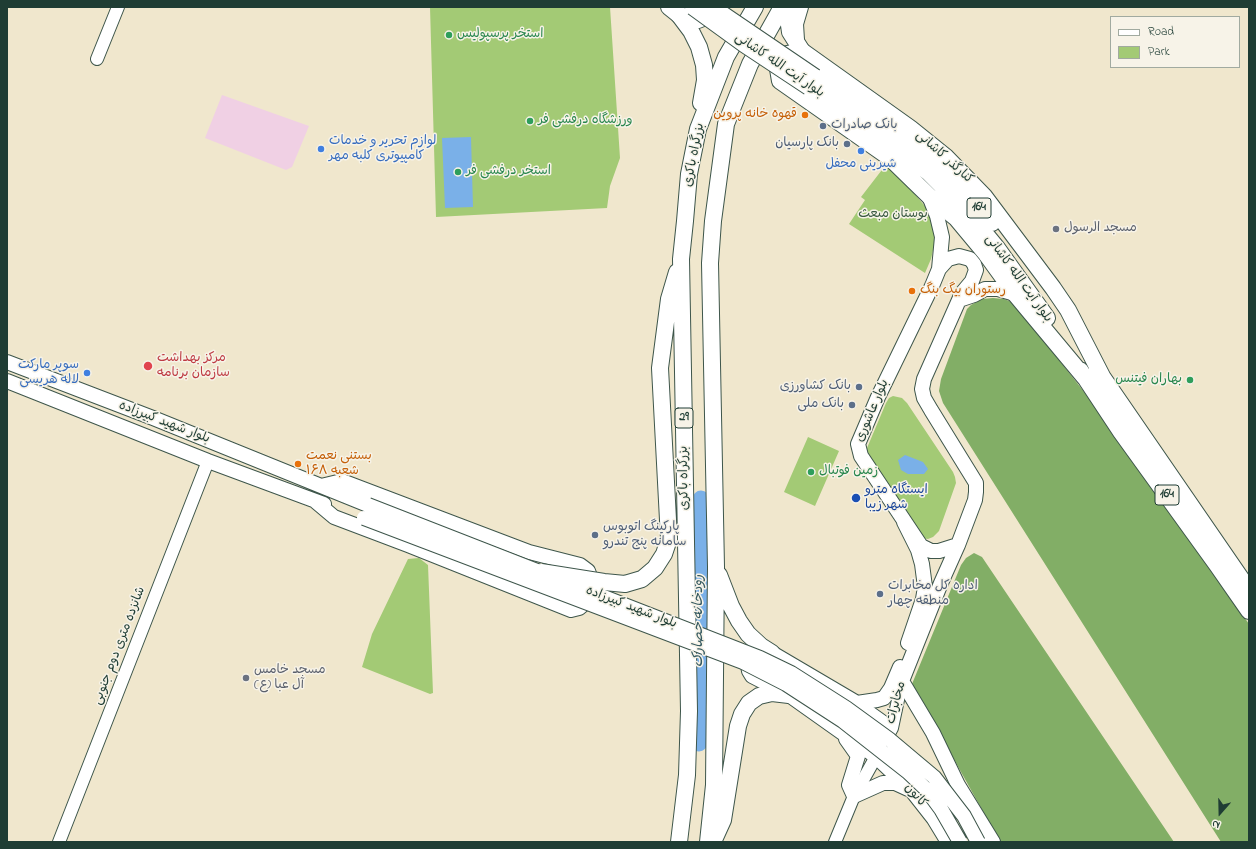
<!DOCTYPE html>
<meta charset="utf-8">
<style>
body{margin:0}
#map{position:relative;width:1256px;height:849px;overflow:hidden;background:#f0e7cd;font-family:"Indie Flower",sans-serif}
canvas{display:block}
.frame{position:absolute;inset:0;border:8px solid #1f3d34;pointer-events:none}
.legend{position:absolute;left:1110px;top:16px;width:130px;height:52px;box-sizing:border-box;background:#f7f3e8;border:1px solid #a1aaa0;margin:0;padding:5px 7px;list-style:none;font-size:12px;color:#1f3d34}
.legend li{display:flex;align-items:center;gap:8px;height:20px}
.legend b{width:20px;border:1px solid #a1aaa0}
.north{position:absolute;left:1200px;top:793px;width:40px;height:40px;-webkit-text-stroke:3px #f7f3e8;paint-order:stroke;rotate:200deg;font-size:11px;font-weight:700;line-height:16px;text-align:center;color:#1f3d34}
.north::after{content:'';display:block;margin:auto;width:14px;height:18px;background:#1f3d34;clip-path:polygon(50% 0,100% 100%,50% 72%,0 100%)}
</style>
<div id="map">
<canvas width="1256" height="849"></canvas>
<div class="frame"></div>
<ul class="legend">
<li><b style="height:5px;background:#fff"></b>Road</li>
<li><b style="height:11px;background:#a3ca75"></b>Park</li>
</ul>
<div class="north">N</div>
</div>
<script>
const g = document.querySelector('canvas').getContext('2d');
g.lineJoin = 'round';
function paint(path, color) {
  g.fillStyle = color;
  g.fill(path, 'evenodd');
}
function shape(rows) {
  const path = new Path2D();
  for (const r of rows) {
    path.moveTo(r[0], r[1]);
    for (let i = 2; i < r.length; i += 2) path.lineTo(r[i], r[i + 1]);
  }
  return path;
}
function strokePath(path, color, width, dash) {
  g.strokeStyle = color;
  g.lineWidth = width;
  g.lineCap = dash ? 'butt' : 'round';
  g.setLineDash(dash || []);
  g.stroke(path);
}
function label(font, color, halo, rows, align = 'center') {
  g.font = font + ' "Indie Flower","Playpen Sans Arabic",sans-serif';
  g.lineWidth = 3;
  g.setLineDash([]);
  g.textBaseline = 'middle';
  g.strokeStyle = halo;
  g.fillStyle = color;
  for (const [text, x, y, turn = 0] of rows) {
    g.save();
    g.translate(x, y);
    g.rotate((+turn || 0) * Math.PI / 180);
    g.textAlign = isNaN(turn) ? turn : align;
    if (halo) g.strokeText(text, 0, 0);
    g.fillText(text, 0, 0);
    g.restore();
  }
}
paint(shape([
 [222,95,309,126,292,167,286,170,205,138]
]), '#f0d0e4');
paint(shape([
 [430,7,610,7,620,158,610,186,607,208,436,217],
 [888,162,929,211,935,232,934,246,931,259,925,273,849,224,865,200,861,197],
 [893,396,902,398,907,403,953,472,955,477,956,483,939,531,933,537,928,539,921,538,868,459,867,448,886,403,889,398],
 [808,437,839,451,815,506,784,492],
 [419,558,428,565,433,693,430,694,362,667,372,634,408,559]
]), '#a3ca75');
paint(shape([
 [993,298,1004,299,1014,303,1085,393,1249,624,1249,842,1221,842,943,403,939,391,941,379,967,309,971,305,982,299],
 [974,553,982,557,1174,842,1000,842,912,684,961,565,966,558]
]), '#82ae66');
paint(shape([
 [471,137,473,207,445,208,442,138],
 [905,455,923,462,928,469,924,474,908,474,901,470,898,460]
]), '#7ab0e8');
strokePath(shape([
 [699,743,701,499]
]), '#7ab0e8', 17);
const tertiary = shape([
 [97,59,118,7],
 [857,703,892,728],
 [59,842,208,461],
 [835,842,854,796,892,728,902,681]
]);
const secondary = shape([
 [797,40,796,24,801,7],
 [929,196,937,216,942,237,939,269,932,286,878,397,858,444,861,456,921,546,931,551,939,551,958,545],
 [939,269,948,259,959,256,970,259,974,264,976,270,972,281,962,293,959,300,924,379,922,389,924,398,931,410,976,483,976,492,975,500,958,545,941,583,902,681,933,733,958,785,993,842],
 [959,300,974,295,985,289,998,289,1015,294],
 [7,362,153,418,368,505],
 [7,381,208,461,324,504],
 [315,501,334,517,408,545,571,610,579,608,585,603,590,595,592,587,591,579,588,571,580,565,529,552,342,481,321,486],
 [904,522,918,550,922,564,925,587,923,599,908,643],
 [900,667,891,688,884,698,877,700,857,703,772,653,765,651,760,651,756,653,752,657,748,666,749,671,752,676,789,695,875,756,912,791,934,819,948,842],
 [846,739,858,756,849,785,854,796,883,783,895,783,908,789]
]);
const primary = shape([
 [669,7,679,15,698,20,708,16,713,8],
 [815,77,903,136,937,164,974,201,992,223],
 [809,87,896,146,929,173,965,209,997,248,1047,318],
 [1097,369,1249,590],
 [1080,370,1121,432,1217,565,1249,611],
 [1085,378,1015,294,986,254,956,218,929,196,890,158,780,81,778,69,779,63,783,57,787,54,802,51,910,128,946,157,984,196,1053,288,1068,310,1103,378]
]);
const trunk = shape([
 [790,7,788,18,790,32,802,51],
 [679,15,691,31,699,47,704,65,705,80,701,103],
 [669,539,660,368,669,299,677,272],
 [719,575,731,606,739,621,748,634,761,646,772,653],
 [679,842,687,775,689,711,681,259,685,221,689,174,698,129,726,57,755,7],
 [708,842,714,785,716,567,710,263,713,221,726,124,750,64,782,7],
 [713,842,723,820,738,726,742,714,749,703,759,696,772,693,789,695]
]);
strokePath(tertiary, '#3e564b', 14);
strokePath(secondary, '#3e564b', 16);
strokePath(primary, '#3e564b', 18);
strokePath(trunk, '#3e564b', 18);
strokePath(tertiary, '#fff', 12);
strokePath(secondary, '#fff', 14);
strokePath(primary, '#fff', 16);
strokePath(trunk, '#fff', 16);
const secondaryBridge = shape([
 [368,505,760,658,791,673,846,708,890,740,934,777,964,816,978,842],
 [364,518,743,662,786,684,843,721,908,772,927,790,941,809,960,842]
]);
const primaryBridge = shape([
 [693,7,744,44,809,87],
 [712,7,815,77]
]);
const trunkBridge = shape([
 [541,572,604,582,625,584,642,579,655,568,664,554,669,539]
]);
strokePath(secondaryBridge, '#3e564b', 16, []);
strokePath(primaryBridge, '#3e564b', 18, []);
strokePath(trunkBridge, '#3e564b', 18, []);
strokePath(secondaryBridge, '#fff', 14);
strokePath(primaryBridge, '#fff', 16);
strokePath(trunkBridge, '#fff', 16);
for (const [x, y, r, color] of [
 [449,35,4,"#2e9e5b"],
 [805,115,4,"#e8710a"],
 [530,121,4,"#2e9e5b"],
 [823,126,4,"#5c6f8a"],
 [847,144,4,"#5c6f8a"],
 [321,149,4,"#3f7fe0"],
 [861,151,4,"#3f7fe0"],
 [458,172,4,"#2e9e5b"],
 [1056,229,4,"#6b7280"],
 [912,291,4,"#e8710a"],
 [148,366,5,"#e0444e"],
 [87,373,4,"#3f7fe0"],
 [1190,380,4,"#2e9e5b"],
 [859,387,4,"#5c6f8a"],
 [852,405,4,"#5c6f8a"],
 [298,464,4,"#e8710a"],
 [811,472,4,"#2e9e5b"],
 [856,498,5,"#1a4fb4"],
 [595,535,4,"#5c6f8a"],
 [880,594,4,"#5c6f8a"],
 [246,678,4,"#6b7280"]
]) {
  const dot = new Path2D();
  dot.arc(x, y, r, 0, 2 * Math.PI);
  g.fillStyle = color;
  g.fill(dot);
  strokePath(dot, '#f7f3e8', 1.5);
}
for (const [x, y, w] of [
 [979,208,24],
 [684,418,18],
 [1167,495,24]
]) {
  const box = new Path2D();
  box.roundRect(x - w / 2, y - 10, w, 20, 3);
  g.fillStyle = '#f7f3e8';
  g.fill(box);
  strokePath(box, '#1f3d34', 1);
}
label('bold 12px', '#1f3d34', null, [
 ["164",979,208],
 ["29",684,418],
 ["164",1167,495]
]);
label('13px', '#27864d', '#f7f3e8', [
 ["استخر پرسپولیس",457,35],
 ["ورزشگاه درفشی فر",538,121],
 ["استخر درفشی فر",466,172],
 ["بهاران فیتنس",1182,380,"right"],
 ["زمین فوتبال",819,472]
], 'left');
label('13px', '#1f3d34', '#f7f3e8', [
 ["بلوار آیت الله کاشانی",779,66,34],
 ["بزرگراه باکری",695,155,-79],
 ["کنارگذر کاشانی",944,158,42],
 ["بلوار آیت الله کاشانی",1018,279,54],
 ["بلوار عاشوری",873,411,-67],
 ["بلوار شهید کبیرزاده",164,423,21],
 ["بزرگراه باکری",685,478,-91],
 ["بلوار شهید کبیرزاده",631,608,21],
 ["شانزده متری دوم جنوبی",120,646,-69],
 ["مخابرات",897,703,-75],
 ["کانون",915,796,49]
]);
label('13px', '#c56008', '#f7f3e8', [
 ["قهوه خانه پروین",797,115,"right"],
 ["رستوران بیگ بنگ",920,291],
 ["بستنی نعمت",306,457],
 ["شعبه ۱۶۸",306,472]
], 'left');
label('13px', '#4e5e75', '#f7f3e8', [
 ["بانک صادرات",831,126],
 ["بانک پارسیان",839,144,"right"],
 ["بانک کشاورزی",851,387,"right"],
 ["بانک ملی",844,405,"right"],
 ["پارکینگ اتوبوس",603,528],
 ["سامانه پنج تندرو",603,543],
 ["اداره کل مخابرات",888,587],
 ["منطقه چهار",888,602]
], 'left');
label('13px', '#366cbe', '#f7f3e8', [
 ["لوازم تحریر و خدمات",329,142],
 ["کامپیوتری کلبه مهر",329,157],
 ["شیرینی محفل",861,165,"center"],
 ["سوپر مارکت",79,366,"right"],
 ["لاله هریسی",79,381,"right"]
], 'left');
label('13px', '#395941', '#f7f3e8', [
 ["بوستان مبعث",893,215]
]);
label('13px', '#5b616d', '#f7f3e8', [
 ["مسجد الرسول",1064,229],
 ["مسجد خامس",254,671],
 ["آل عبا (ع)",254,686]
], 'left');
label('13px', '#be3a42', '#f7f3e8', [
 ["مرکز بهداشت",157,359],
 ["سازمان برنامه",157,374]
], 'left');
label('13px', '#164399', '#f7f3e8', [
 ["ایستگاه مترو",865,491],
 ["شهر زیبا",865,506]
], 'left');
label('italic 14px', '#365a61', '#f7f3e8', [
 ["رودخانه حصارک",700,621,-90]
]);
</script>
